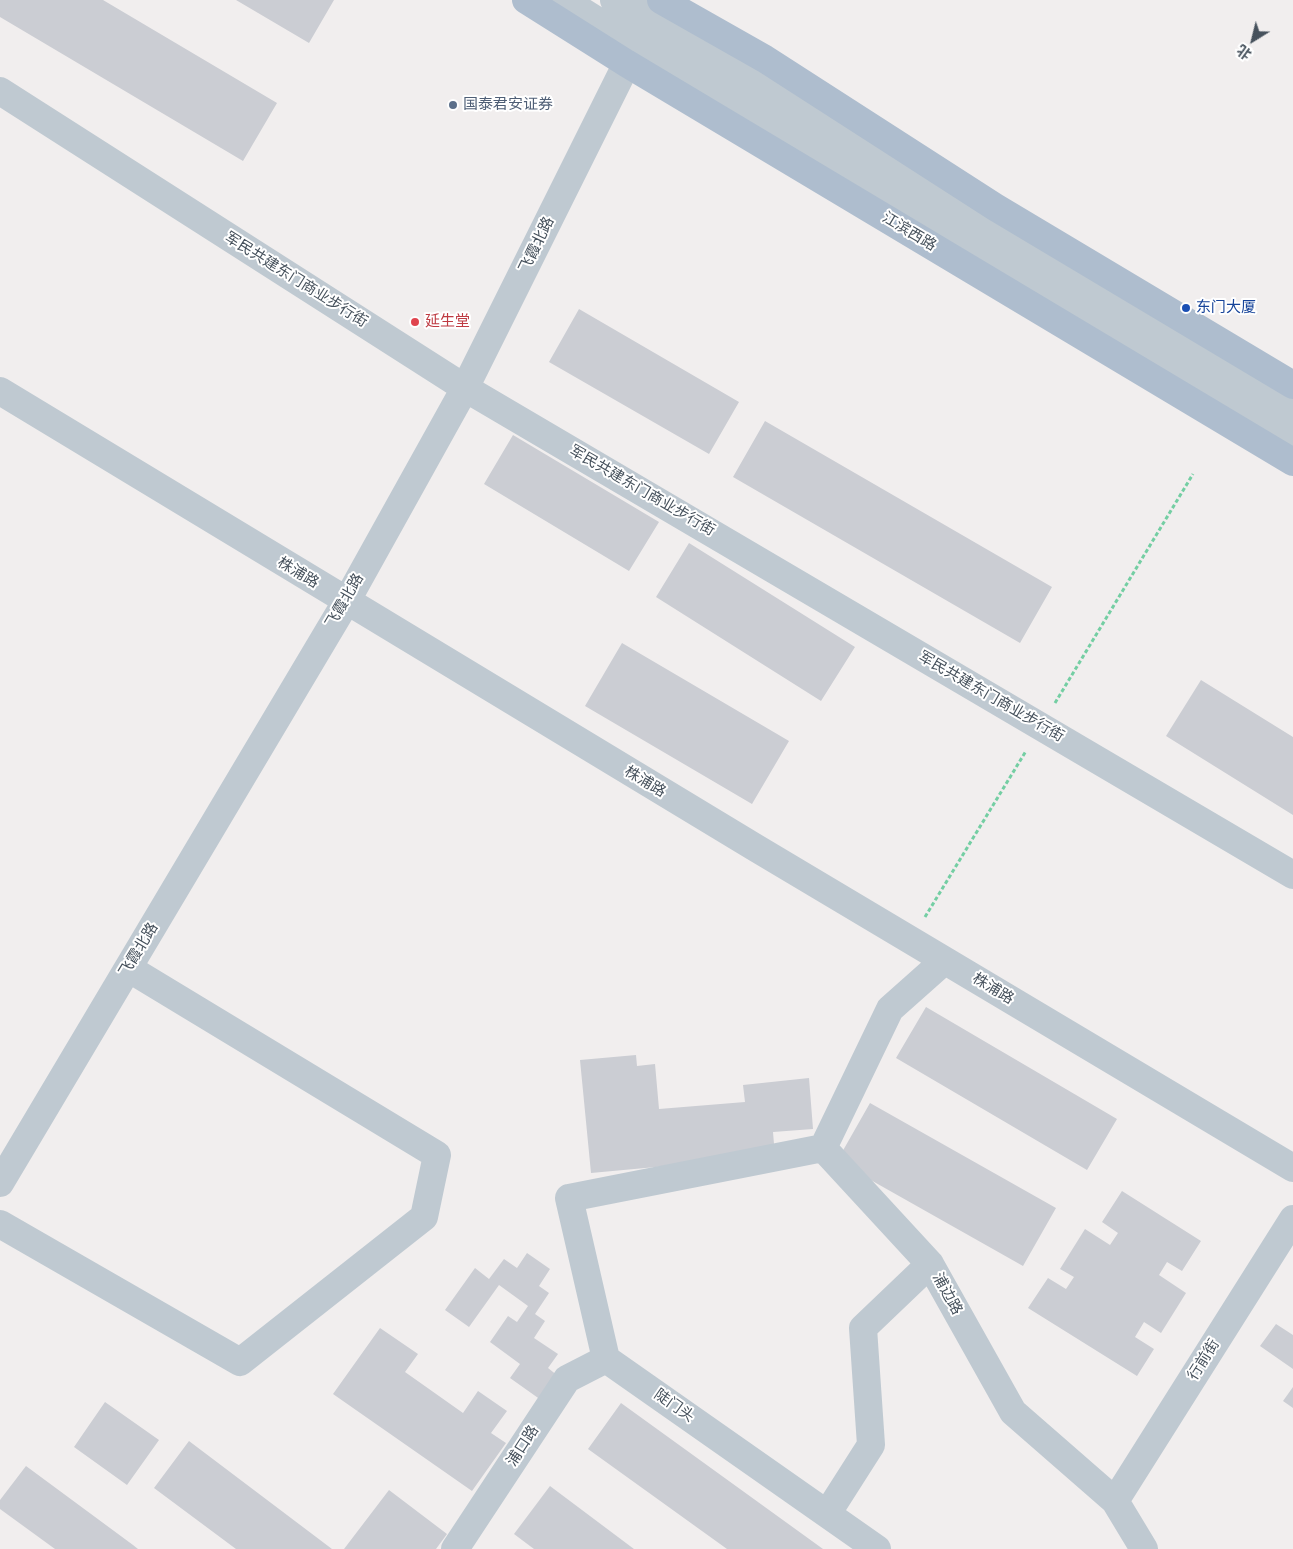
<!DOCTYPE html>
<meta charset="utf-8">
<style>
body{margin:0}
#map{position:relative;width:1293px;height:1549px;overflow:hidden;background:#f1eeee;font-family:Helvetica,"Noto Sans SC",sans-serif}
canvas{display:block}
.north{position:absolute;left:1228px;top:15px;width:50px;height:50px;-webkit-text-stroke:4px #fff;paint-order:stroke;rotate:216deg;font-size:14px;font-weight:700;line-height:20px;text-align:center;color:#46515c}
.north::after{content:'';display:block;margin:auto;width:18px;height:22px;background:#46515c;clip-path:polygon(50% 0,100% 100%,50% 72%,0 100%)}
</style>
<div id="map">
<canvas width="1293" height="1549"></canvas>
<div class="north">北</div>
</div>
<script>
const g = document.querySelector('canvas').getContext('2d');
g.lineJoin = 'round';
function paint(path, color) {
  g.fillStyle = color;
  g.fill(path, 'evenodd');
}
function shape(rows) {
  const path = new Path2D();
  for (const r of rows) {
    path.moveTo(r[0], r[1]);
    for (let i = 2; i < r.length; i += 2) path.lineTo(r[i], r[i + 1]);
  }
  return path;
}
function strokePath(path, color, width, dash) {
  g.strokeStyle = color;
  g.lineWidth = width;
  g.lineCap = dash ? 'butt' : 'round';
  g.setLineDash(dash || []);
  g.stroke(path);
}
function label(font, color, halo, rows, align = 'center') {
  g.font = font + ' Helvetica,"Noto Sans SC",sans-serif';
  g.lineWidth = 4;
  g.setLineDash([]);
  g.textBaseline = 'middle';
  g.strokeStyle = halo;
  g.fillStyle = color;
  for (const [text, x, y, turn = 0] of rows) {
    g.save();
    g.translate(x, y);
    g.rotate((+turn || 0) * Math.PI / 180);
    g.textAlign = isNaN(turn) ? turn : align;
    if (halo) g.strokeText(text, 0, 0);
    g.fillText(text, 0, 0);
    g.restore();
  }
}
paint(shape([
 [0,0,103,0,277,103,243,161,0,17],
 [236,0,334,0,309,43],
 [579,309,739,402,709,454,549,362],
 [765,421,1052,587,1020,643,733,477],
 [513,435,659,522,629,571,484,484],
 [689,543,855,647,821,701,656,597],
 [622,643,789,741,752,804,585,706],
 [1201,680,1293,737,1293,815,1166,736],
 [926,1007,1117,1119,1087,1170,896,1058],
 [636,1055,637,1066,655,1064,659,1109,745,1102,743,1085,809,1078,813,1129,773,1132,775,1156,591,1173,580,1060],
 [870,1103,1056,1208,1023,1266,837,1161],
 [1122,1191,1201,1241,1182,1271,1167,1262,1159,1275,1186,1293,1161,1333,1144,1322,1135,1337,1154,1349,1137,1376,1028,1308,1048,1278,1066,1289,1074,1277,1060,1269,1085,1229,1110,1245,1118,1233,1102,1222],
 [527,1253,550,1269,539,1286,549,1293,535,1314,545,1321,534,1338,558,1354,548,1368,558,1376,541,1400,510,1378,520,1364,490,1342,508,1316,517,1322,528,1306,499,1285,469,1327,445,1310,475,1268,489,1279,504,1259,517,1268],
 [1276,1324,1293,1335,1293,1369,1260,1346],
 [380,1328,418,1354,405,1372,463,1413,478,1391,507,1411,491,1433,506,1443,472,1491,333,1394],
 [1293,1387,1293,1408,1283,1401],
 [105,1402,159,1440,127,1485,74,1447],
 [621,1403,823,1549,727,1549,588,1449],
 [189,1441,332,1549,236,1549,154,1488],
 [26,1466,133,1545,138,1549,55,1549,0,1509,0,1500],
 [550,1486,634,1549,534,1549,514,1534],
 [389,1490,447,1534,436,1549,344,1549]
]), '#cbcdd3');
strokePath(shape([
 [1055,703,1193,474],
 [925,917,1026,751]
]), '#74cea3', 3, [4, 2.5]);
strokePath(shape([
 [564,0,636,45,1293,433],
 [614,0,1293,408],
 [0,91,465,388,1293,875],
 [0,391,756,848,1293,1168],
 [823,1148,890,1009,944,961],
 [0,1183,346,602,465,388,636,45,653,0],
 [0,1224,240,1362,424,1217,437,1155,128,968],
 [1115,1501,1293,1219],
 [827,1514,871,1445,863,1328,930,1264,1013,1412,1115,1501,1144,1549],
 [455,1549,567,1379,606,1359],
 [877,1549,606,1359,569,1198,823,1148,930,1264]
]), '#bfc9d1', 28);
strokePath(shape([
 [526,0,626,63,1293,462],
 [661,0,765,59,995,207,1293,385]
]), '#aebdce', 28);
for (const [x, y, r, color] of [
 [453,105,5,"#5c6f8a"],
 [1186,308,5,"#1a4fb4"],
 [415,322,5,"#e0444e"]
]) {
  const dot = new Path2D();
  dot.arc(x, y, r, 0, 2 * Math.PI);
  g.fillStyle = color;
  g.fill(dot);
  strokePath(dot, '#fff', 2);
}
label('15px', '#4e5e75', '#fff', [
 ["国泰君安证券",463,105]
], 'left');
label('15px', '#46515c', '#fff', [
 ["江滨西路",909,232,31],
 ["飞霞北路",537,245,-64],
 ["军民共建东门商业步行街",296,280,32],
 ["军民共建东门商业步行街",642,491,30],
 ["株浦路",298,573,31],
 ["飞霞北路",345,601,-60],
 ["军民共建东门商业步行街",991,697,30],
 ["株浦路",645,782,31],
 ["飞霞北路",139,950,-59],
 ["株浦路",993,989,31],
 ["浦边路",947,1294,61],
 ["行前街",1204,1360,-58],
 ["陡门头",674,1406,35],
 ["浦口路",523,1446,-57]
]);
label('15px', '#164399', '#fff', [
 ["东门大厦",1196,308]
], 'left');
label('15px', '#be3a42', '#fff', [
 ["延生堂",425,322]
], 'left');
</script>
